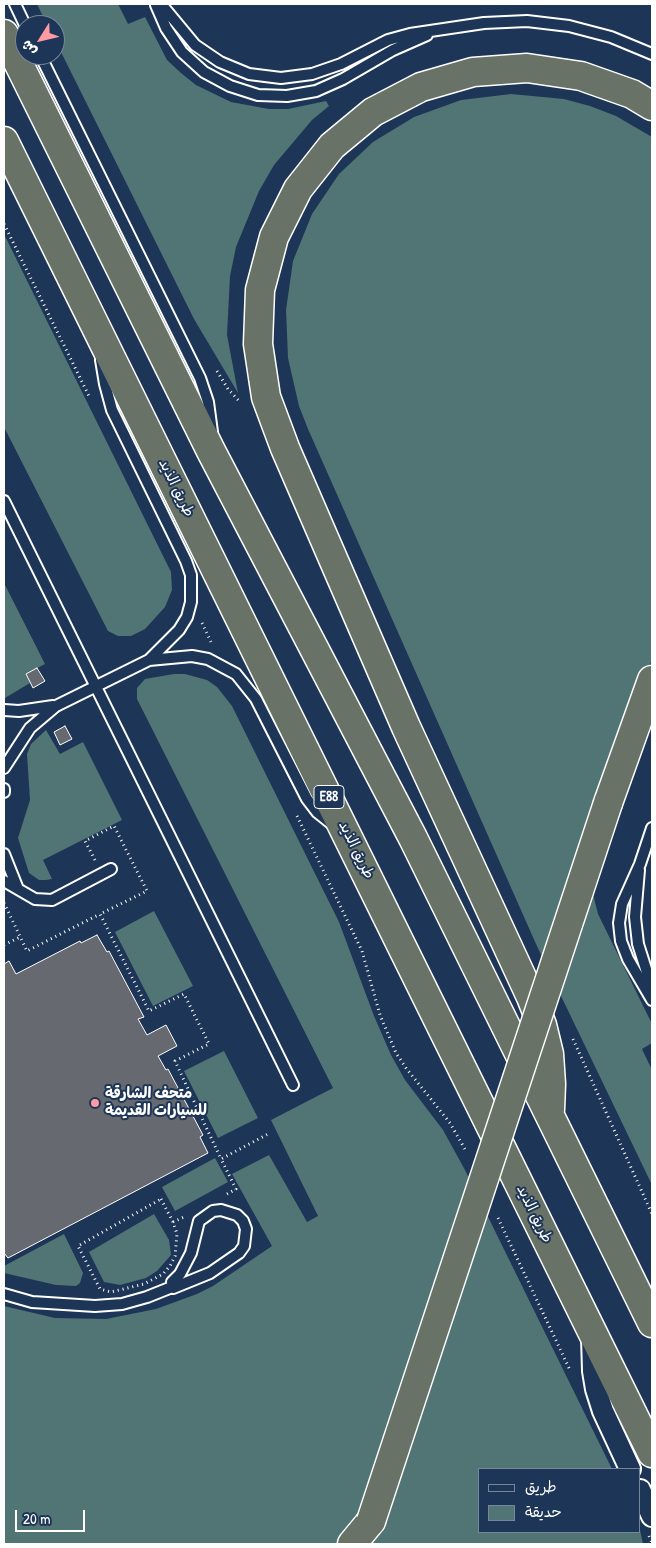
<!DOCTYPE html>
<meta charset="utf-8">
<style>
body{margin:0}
#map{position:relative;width:656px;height:1548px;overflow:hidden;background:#1d3557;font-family:"Patrick Hand","Playpen Sans Arabic",sans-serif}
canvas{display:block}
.frame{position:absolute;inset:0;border:5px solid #fff;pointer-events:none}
.legend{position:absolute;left:478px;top:1468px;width:162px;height:65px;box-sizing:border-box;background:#1d3557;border:1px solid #77869a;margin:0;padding:6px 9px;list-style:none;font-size:15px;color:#fff}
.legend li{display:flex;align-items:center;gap:10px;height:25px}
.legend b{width:25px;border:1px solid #77869a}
.north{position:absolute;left:15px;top:15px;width:50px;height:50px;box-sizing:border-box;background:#1d3557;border:1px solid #77869a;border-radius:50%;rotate:234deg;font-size:14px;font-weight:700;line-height:20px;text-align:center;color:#fff}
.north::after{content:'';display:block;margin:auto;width:18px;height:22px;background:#ff9aa2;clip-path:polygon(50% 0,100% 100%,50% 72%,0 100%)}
.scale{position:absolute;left:15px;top:1510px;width:70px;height:22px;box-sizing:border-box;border:2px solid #fff;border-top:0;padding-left:6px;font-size:15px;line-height:18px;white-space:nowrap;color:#fff;-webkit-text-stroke:4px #1d3557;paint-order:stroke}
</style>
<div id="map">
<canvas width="656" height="1548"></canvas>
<div class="frame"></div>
<ul class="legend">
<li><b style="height:6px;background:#1d3557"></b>طريق</li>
<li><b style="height:14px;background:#517475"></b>حديقة</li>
</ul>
<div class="north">ش</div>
<div class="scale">20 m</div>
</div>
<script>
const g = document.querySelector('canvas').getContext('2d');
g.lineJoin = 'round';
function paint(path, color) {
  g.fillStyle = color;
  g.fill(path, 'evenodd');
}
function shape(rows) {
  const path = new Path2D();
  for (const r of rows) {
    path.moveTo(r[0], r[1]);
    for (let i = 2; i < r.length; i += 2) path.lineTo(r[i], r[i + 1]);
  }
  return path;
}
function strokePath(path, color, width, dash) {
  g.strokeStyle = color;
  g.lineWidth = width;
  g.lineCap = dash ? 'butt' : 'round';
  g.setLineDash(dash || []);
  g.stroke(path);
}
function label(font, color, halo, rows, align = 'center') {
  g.font = font + ' "Patrick Hand","Playpen Sans Arabic",sans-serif';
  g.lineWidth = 4;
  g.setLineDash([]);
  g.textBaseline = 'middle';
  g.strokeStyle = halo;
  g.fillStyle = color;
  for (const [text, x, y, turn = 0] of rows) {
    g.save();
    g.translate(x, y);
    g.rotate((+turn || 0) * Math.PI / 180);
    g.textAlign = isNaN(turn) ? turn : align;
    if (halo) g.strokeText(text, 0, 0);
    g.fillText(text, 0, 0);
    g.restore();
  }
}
paint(shape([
 [37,4,118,4,128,24,145,17,167,60,181,73,196,85,231,102,269,109,288,109,326,101,329,106,312,120,274,165,259,191,236,247,230,276,227,335,238,393,194,319,55,40,55,25,47,25],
 [511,94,564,99,590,106,616,116,652,137,652,659,596,816,590,882,598,914,652,1024,652,1043,642,1049,652,1070,652,1185,536,944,308,429,299,406,288,358,286,310,293,261,312,214,339,174,373,142,414,117,461,100],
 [4,234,171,572,172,590,165,607,145,629,131,636,118,636,108,631,4,427],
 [4,583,45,664,26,674,30,683,5,698],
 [174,674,185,674,207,680,217,687,232,706,339,922,374,1016,391,1055,405,1080,443,1130,465,1170,612,1469,480,1469,480,1532,640,1532,640,1530,643,1544,4,1544,4,1306,55,1318,106,1319,156,1309,197,1294,213,1286,272,1246,232,1174,269,1155,307,1222,318,1216,271,1120,333,1088,137,699,137,688,145,679],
 [46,730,60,754,83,742,122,820,43,860,52,879,46,880,39,880,29,873,18,838,30,800,27,754,31,744],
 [154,911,193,986,153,1006,115,932],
 [224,1051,258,1118,218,1138,184,1071],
 [215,1158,228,1182,175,1211,162,1187],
 [154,1214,169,1240,171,1255,157,1271,146,1278,120,1285,104,1282,89,1252],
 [64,1234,83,1273,80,1283,76,1286,56,1285,4,1273,4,1266]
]), '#517475');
const building = shape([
 [37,668,45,681,33,688,26,674,37,668],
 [65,726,72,739,60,745,54,732,65,726],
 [97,935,107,952,109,951,144,1017,138,1019,147,1035,166,1025,177,1046,158,1056,166,1070,168,1069,203,1135,200,1137,208,1153,8,1258,4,1253,4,964,9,961,16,974,80,941,81,943,97,935]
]);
paint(building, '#666a70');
strokePath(building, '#fff', 1);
const lane = shape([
 [15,4,25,25],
 [161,4,195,45,220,62,249,74,281,78,312,74,341,64,388,40,410,34,484,23,527,21,569,26,611,37,652,54],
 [156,5,166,28,182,52,204,72,230,86,258,95,287,96,316,91,343,79,393,50,427,35],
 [40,55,200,378,208,402,212,432],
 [4,501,293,1085],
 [149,660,192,656,208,659,236,674,256,699,307,799,317,812,332,824],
 [4,710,19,711,53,706],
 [4,768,30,728,56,706,149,660,179,630,187,617,191,602,191,575,186,561,112,410,105,384,101,360],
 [4,789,4,792],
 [652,828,640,864,622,904,619,923,621,941,628,959,652,1000],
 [4,854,18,889],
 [639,870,635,917,638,944,652,988],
 [4,881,35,899,52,900,111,869],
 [221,1210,237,1215,243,1221,246,1229,244,1246,239,1253,210,1273,173,1288,172,1282,180,1274,191,1253,199,1221,213,1211,221,1210],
 [4,1294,32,1302,95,1306,122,1304,147,1297,172,1287]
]);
const street = shape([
 [592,1337,593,1371,596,1389,603,1411,630,1469],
 [640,1490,652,1516]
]);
const highway = shape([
 [4,34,211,451,413,838,652,1323],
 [4,141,652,1453],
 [608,803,652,680],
 [550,1110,551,1084,549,1054,542,1025,531,997,406,727,285,448,266,397,258,344,260,290,274,237,298,189,332,146,373,112,421,87,473,72,527,68,581,76,632,94,652,106],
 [352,1544,371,1521]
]);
strokePath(lane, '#fff', 14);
strokePath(street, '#fff', 24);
strokePath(highway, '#fff', 31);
strokePath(shape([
 [4,224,89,396],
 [217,371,228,389,240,402],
 [202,623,211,642],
 [297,816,362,951,380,1015,396,1053,406,1068,450,1123,466,1151],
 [95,860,85,841,114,826,147,891,100,914,149,1011,184,994,209,1044,175,1061,221,1159],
 [4,903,27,951,100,914],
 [4,945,20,937],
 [573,1039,652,1214],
 [227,1194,236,1189,221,1159,270,1133],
 [161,1199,173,1222,177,1234,175,1256,170,1266,163,1274,144,1284,111,1292,100,1289,78,1246,161,1199],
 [498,1218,570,1370],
 [173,1222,184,1217],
 [649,1536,652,1543]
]), '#fff', 3, [1, 4]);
strokePath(lane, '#1d3557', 10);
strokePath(street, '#1d3557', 20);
strokePath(highway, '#697266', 28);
const highwayBridge = shape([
 [371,1521,608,803]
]);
strokePath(highwayBridge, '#fff', 31, []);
strokePath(highwayBridge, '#697266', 28);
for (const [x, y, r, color] of [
 [95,1103,5,"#ff9aa2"]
]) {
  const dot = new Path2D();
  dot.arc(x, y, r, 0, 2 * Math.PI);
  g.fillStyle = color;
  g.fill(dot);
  strokePath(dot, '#1d3557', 2);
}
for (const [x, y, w] of [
 [329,797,30]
]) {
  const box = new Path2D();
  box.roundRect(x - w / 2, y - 11.5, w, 23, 4);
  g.fillStyle = '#1d3557';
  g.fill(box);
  strokePath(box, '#fff', 1);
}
label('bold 14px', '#fff', null, [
 ["E88",329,797]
]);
label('15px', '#fff', '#1d3557', [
 ["طريق الذيد",176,488,64],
 ["طريق الذيد",356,850,64],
 ["طريق الذيد",534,1214,64]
]);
label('bold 15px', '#fff', '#1d3557', [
 ["متحف الشارقة",105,1094],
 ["للسيارات القديمة",105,1111]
], 'left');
</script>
